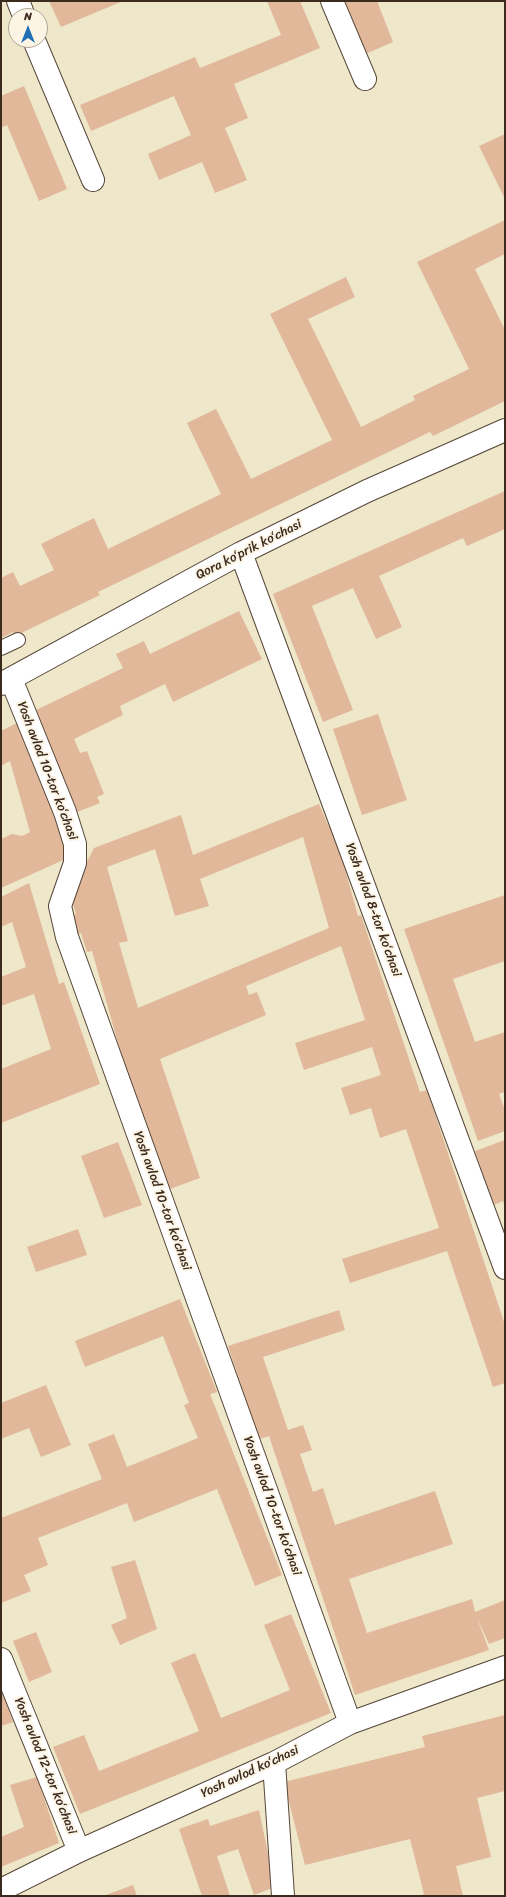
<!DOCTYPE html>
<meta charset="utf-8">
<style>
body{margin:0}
#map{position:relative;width:506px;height:1897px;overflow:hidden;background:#eee7ca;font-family:Sriracha,sans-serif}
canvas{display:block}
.frame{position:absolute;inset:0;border:2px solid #3b2a1e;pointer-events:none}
.north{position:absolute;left:8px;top:8px;width:40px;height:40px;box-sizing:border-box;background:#fcf5e5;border:1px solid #afa495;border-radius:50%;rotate:0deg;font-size:11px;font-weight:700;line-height:16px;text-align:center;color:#3b2a1e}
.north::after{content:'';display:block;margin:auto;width:14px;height:18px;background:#1f6fb2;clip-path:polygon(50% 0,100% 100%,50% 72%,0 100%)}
</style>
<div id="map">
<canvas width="506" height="1897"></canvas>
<div class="frame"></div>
<div class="north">N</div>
</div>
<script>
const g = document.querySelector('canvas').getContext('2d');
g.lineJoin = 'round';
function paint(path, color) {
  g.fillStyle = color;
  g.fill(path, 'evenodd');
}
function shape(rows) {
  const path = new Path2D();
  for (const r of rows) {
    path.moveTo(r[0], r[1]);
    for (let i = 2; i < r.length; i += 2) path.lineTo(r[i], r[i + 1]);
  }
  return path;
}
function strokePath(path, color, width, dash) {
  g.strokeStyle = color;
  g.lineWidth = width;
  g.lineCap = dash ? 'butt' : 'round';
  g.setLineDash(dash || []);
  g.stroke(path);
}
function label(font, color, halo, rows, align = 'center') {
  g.font = font + ' Sriracha,sans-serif';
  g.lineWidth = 4;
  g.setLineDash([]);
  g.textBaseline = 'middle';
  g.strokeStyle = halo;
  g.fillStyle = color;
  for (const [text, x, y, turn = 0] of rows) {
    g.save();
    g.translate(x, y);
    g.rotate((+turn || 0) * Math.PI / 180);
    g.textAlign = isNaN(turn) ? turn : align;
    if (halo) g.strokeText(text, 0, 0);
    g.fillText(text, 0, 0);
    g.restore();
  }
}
paint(shape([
 [49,1,123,1,61,27],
 [267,1,300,1,320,48,234,84,248,118,225,128,247,180,215,193,202,162,159,180,148,154,191,135,174,96,91,131,80,105,195,57,200,68,281,35],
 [340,1,377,1,393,42,363,55],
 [24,86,67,189,39,201,7,125,1,128,1,96],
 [505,134,505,199,479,146],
 [505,220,505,254,475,269,505,330,505,401,433,436,430,432,98,592,100,595,15,636,13,632,1,638,1,578,13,572,20,586,54,570,41,544,94,518,108,549,221,494,187,423,216,409,251,479,332,440,270,314,346,277,355,297,308,319,361,427,415,400,413,396,469,369,417,262],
 [505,491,505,529,467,546,463,538,379,576,402,627,376,639,353,588,312,606,353,710,323,722,273,594],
 [239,611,262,659,173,702,165,684,120,706,123,715,74,739,80,753,87,751,104,794,97,797,100,803,67,816,28,714,123,668,116,654,144,641,150,654],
 [378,714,407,800,362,815,333,729],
 [19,722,34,749,70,857,1,888,1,839,12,834,22,836,30,832,10,761,1,766,1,731],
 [319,804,329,827,333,826,358,916,361,915,420,1092,427,1090,505,1325,505,1383,493,1387,447,1251,350,1283,342,1259,439,1228,406,1129,380,1138,371,1108,350,1115,341,1088,381,1075,372,1047,304,1070,295,1043,365,1020,341,946,246,986,249,995,257,992,266,1015,160,1059,200,1178,167,1190,120,1050,92,951,87,952,81,933,75,935,69,915,76,914,70,894,94,848,181,815,193,855],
 [303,837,329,928,138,1008,119,943,128,941,107,867,155,849,175,916,209,906,200,879],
 [29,883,59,984,64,982,100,1084,1,1123,1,1069,51,1049,34,994,1,1006,1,977,26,967,12,922,1,927,1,897],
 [505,895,505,961,453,979,475,1042,505,1032,505,1092,499,1094,505,1110,505,1131,478,1141,404,929],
 [505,1140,505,1207,503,1201,494,1205,475,1151],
 [118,1142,142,1205,104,1218,81,1156],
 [78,1229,87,1255,36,1272,27,1247],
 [180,1299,217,1392,210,1394,282,1575,255,1586,217,1489,134,1522,127,1503,38,1538,48,1565,24,1575,31,1591,1,1603,1,1518,102,1479,88,1444,114,1434,127,1467,198,1438,184,1405,189,1403,163,1336,85,1367,75,1341],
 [339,1310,345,1330,263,1357,288,1430,303,1425,312,1450,300,1454,313,1492,323,1488,335,1525,435,1491,453,1544,349,1579,367,1633,472,1599,475,1612,505,1600,505,1638,489,1644,477,1618,489,1650,355,1695,269,1436,259,1439,228,1346],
 [46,1385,71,1445,41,1457,29,1428,1,1439,1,1403],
 [135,1560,157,1629,120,1645,111,1625,127,1618,111,1567],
 [291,1614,331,1713,80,1814,53,1747,84,1735,99,1771,199,1731,171,1663,195,1653,221,1718,290,1690,264,1625],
 [36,1632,52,1672,29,1682,13,1641],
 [1,1690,13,1722,1,1726],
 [505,1715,505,1791,477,1798,491,1857,456,1866,463,1896,419,1896,424,1894,410,1839,305,1865,284,1782,425,1747,422,1736],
 [37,1777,59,1843,1,1867,1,1837,24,1827,10,1785],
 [259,1810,275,1887,254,1895,238,1849,217,1856,230,1896,202,1896,179,1829,208,1819,210,1826],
 [133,1885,137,1896,103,1896]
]), '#e1b89a');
const lane = shape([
 [1,648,18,640]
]);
const street = shape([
 [18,1,24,16],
 [332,1,365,79],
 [34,40,93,180],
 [241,553,505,1268],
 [11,679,65,812,75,844,75,863,60,906,67,937,350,1723],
 [1,684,241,553,367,491,505,430],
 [1,1659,79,1851],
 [274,1763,283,1896],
 [1,1890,79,1851,274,1763,350,1723,505,1667]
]);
strokePath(lane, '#564638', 16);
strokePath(street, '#564638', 24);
strokePath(lane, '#fff', 14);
strokePath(street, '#fff', 22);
label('13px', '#3b2a1e', '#fcf5e5', [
 ["Qora koʻprik koʻchasi",249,550,-27],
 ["Yosh avlod 10-tor koʻchasi",47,771,69],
 ["Yosh avlod 8-tor koʻchasi",373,910,70],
 ["Yosh avlod 10-tor koʻchasi",162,1201,70],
 ["Yosh avlod 10-tor koʻchasi",272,1506,70],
 ["Yosh avlod 12-tor koʻchasi",45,1766,68],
 ["Yosh avlod koʻchasi",250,1772,-25]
]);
</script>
